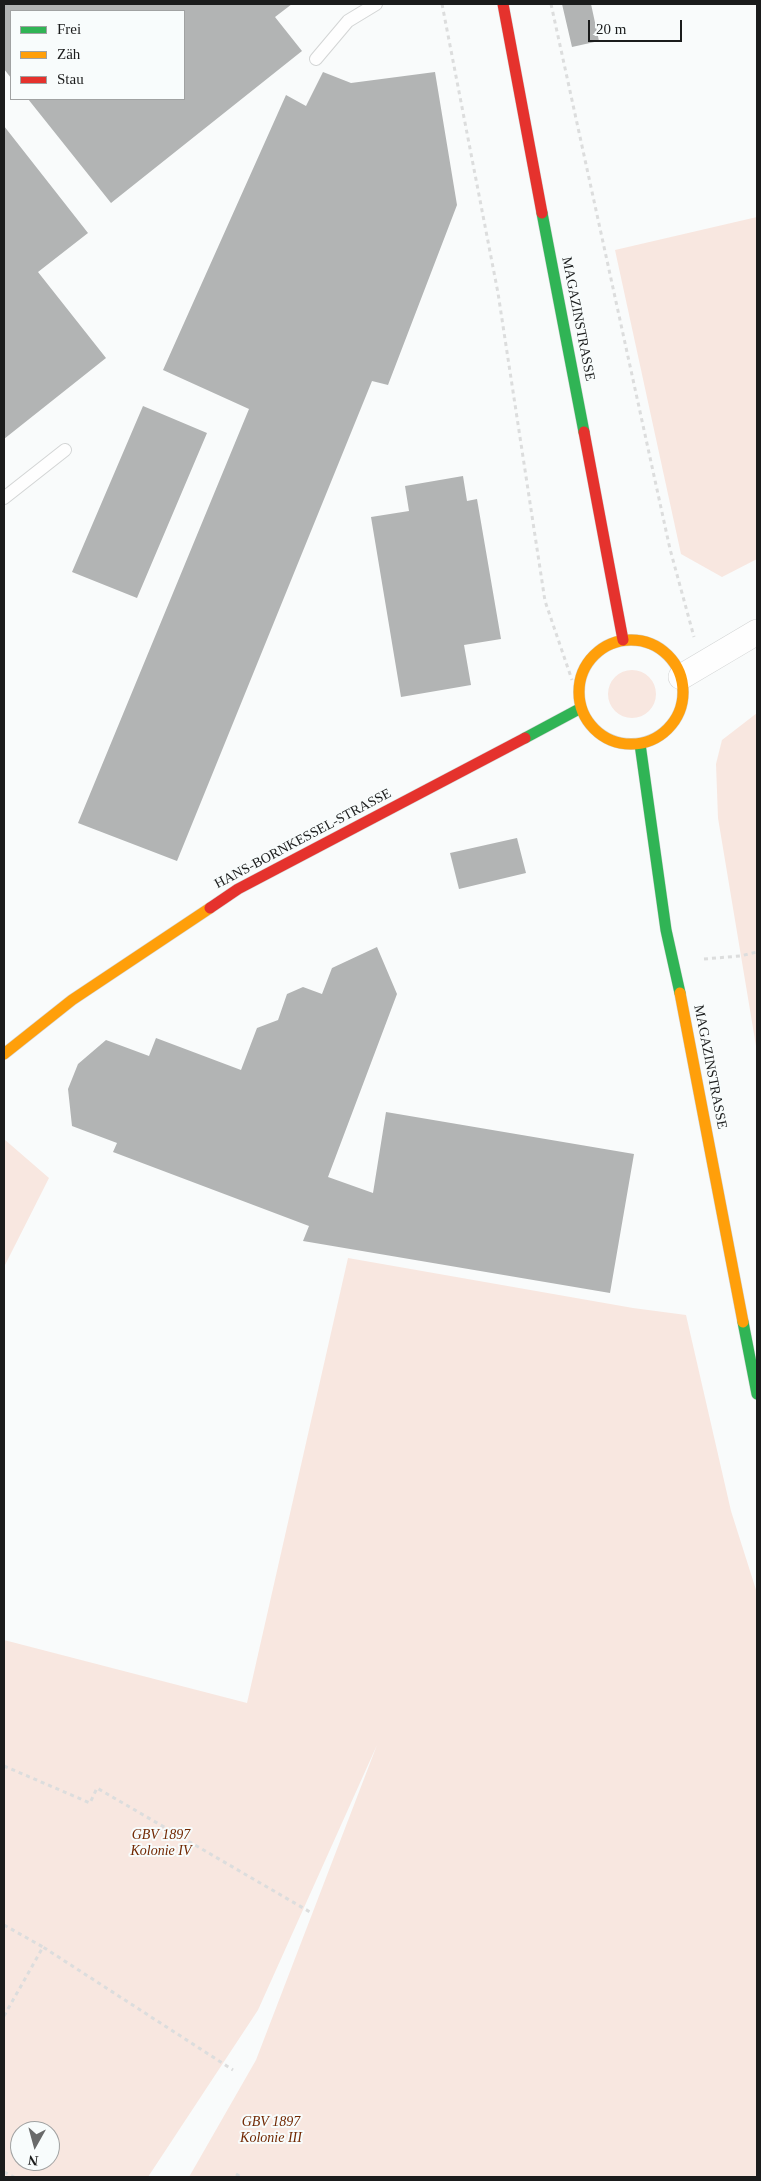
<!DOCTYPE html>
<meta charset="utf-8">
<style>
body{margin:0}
#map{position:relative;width:761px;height:2181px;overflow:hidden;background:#f9fbfb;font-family:"Times New Roman",serif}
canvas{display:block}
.frame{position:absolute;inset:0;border:5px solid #1b1c1c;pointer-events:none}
.legend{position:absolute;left:10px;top:10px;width:175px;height:90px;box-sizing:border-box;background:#f8fcfc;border:1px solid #a0a2a2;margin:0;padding:6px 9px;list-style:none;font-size:15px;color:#1b1c1c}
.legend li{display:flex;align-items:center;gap:10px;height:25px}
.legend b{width:25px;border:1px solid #a0a2a2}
.north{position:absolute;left:10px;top:2121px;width:50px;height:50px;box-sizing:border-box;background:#f8fcfc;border:1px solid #a0a2a2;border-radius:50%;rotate:187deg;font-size:14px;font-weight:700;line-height:20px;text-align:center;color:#1b1c1c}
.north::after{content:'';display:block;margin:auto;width:18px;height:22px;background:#696a6a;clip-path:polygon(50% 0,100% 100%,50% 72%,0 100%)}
.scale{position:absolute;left:588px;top:20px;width:94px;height:22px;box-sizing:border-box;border:2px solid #1b1c1c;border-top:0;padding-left:6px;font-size:15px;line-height:18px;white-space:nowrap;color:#1b1c1c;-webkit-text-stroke:4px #f8fcfc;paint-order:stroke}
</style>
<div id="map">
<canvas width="761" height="2181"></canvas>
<div class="frame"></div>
<ul class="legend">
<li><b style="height:6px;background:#30b455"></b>Frei</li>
<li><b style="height:6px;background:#ff9f0a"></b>Zäh</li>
<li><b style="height:6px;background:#e5322d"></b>Stau</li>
</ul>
<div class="north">N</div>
<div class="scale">20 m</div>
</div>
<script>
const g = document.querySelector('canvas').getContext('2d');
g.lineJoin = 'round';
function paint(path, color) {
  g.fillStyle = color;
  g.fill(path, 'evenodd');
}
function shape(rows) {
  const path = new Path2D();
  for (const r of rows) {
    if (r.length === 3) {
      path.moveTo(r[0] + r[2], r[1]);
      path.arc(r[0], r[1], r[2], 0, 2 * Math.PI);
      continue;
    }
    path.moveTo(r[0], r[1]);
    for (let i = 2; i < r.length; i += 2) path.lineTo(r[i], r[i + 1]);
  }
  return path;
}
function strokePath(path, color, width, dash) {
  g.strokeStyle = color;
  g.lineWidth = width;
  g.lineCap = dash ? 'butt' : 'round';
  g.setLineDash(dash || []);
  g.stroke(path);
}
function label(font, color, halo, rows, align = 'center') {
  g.font = font + ' "Times New Roman",serif';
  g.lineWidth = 4;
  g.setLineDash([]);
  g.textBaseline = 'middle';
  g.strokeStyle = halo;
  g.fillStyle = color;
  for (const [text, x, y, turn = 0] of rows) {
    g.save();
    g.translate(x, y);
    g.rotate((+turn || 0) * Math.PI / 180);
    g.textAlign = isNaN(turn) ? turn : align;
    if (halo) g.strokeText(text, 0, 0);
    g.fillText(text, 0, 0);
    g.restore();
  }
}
paint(shape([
 [757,217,757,559,722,577,681,554,615,250],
 [632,694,24],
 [757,713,757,1052,718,818,716,764,722,740],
 [4,1139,49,1178,4,1267],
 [348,1258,633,1308,686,1315,731,1511,757,1593,757,2177,189,2177,256,2060,377,1745,258,2010,148,2177,4,2177,4,1640,247,1703],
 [20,2131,50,2131,50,2161,20,2161]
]), '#f8e7e0');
paint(shape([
 [4,4,292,4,275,17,302,51,111,203,28,99,184,99,184,11,11,11,11,78,4,69],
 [562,4,591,4,599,41,572,47],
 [323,72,351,83,435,72,457,205,388,385,372,381,177,861,78,823,249,409,163,370,286,95,306,106],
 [4,126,88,233,38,272,106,358,4,439],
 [143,406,207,433,137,598,72,572],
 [463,476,467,501,477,499,501,639,464,645,471,685,401,697,371,517,409,511,405,486],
 [517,838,526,873,459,889,450,853],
 [377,947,397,994,328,1177,373,1193,386,1112,634,1154,610,1293,303,1241,309,1226,113,1152,117,1143,72,1126,68,1089,78,1064,106,1040,149,1056,156,1038,241,1070,257,1028,278,1020,287,994,303,987,322,994,332,968]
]), '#b2b4b4');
const lane = shape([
 [316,59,348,21,376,4],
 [4,498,65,450]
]);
const street = shape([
 [681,677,757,632]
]);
const fast = shape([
 [542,213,584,432],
 [525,738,581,708],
 [640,744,666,930,680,993],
 [743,1322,757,1394]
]);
const slow = shape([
 [631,692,52],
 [680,993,743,1322],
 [4,1054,72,1000,210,908]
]);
const jam = shape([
 [503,4,542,213],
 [584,432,623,640],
 [210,908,238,889,525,738]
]);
strokePath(lane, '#d3d5d5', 14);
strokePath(street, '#d3d5d5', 26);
strokePath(fast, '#d3d5d5', 12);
strokePath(slow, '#d3d5d5', 12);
strokePath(jam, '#d3d5d5', 12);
strokePath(shape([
 [442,4,498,293,545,601,572,680],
 [551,4,670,549,694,637],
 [704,959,740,956,757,952],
 [4,1766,90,1803,97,1788,310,1912],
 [4,1925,43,1947],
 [4,2016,43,1947,233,2070],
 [4,2172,14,2177],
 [236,2174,241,2177]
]), '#dcdddd', 3, [4, 4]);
strokePath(lane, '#fefefe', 12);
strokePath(street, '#fefefe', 25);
strokePath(fast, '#30b455', 11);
strokePath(slow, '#ff9f0a', 11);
strokePath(jam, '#e5322d', 11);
label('14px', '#1b1c1c', '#f8fcfc', [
 ["MAGAZINSTRASSE",578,319,79],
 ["HANS-BORNKESSEL-STRASSE",303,839,-28],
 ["MAGAZINSTRASSE",710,1067,79]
]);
label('italic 14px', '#712802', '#f8fcfc', [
 ["GBV 1897",161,1835],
 ["Kolonie IV",161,1851],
 ["GBV 1897",271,2122],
 ["Kolonie III",271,2138]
]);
</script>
